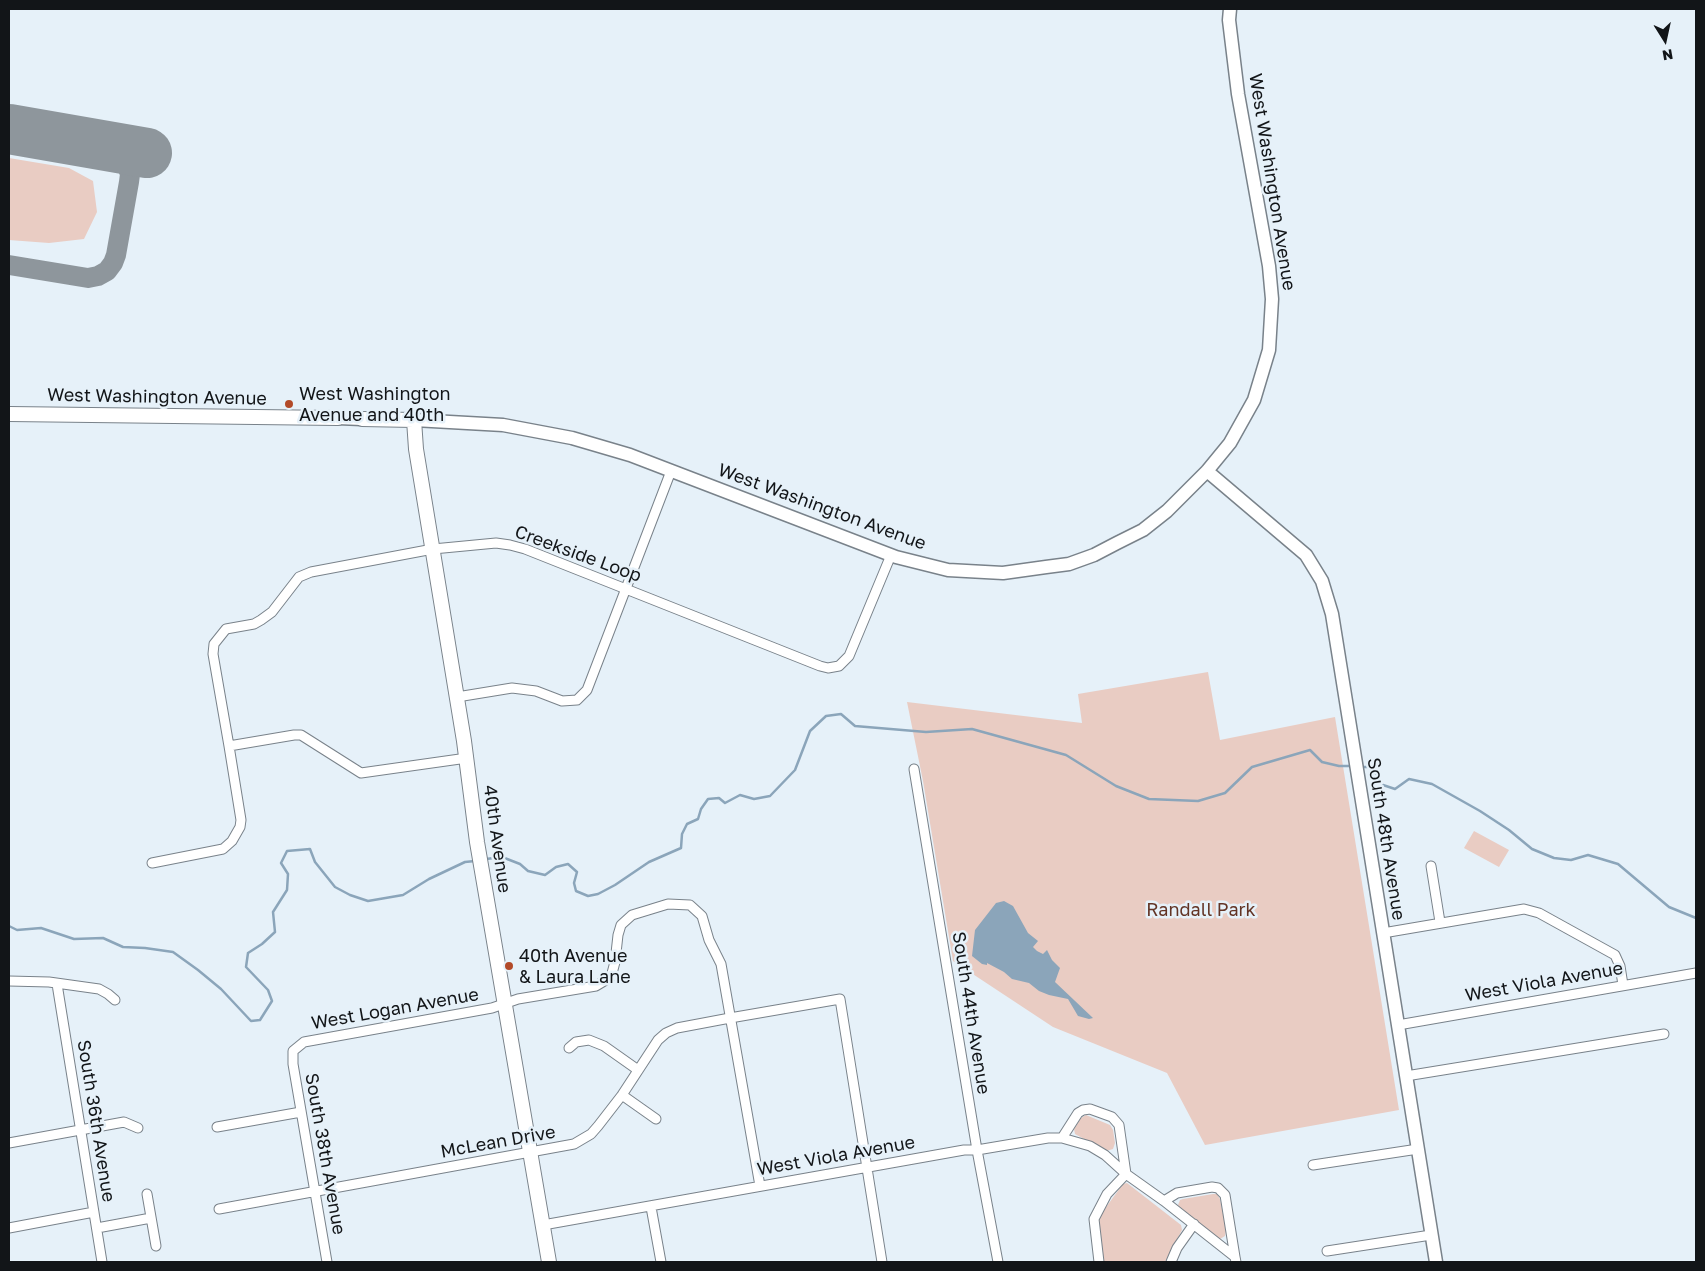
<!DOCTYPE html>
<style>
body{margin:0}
#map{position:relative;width:1705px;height:1271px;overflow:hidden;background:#e6f1f9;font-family:"Golos Text",sans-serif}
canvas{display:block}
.frame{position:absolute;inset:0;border:10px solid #121518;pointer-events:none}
.north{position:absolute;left:1640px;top:15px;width:50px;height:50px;-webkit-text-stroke:4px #e6f1f9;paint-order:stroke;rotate:170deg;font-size:14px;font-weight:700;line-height:20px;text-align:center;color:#121518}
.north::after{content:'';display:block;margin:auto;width:18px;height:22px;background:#121518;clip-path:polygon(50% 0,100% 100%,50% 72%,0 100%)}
</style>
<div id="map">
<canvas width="1705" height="1271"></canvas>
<div class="frame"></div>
<div class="north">N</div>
</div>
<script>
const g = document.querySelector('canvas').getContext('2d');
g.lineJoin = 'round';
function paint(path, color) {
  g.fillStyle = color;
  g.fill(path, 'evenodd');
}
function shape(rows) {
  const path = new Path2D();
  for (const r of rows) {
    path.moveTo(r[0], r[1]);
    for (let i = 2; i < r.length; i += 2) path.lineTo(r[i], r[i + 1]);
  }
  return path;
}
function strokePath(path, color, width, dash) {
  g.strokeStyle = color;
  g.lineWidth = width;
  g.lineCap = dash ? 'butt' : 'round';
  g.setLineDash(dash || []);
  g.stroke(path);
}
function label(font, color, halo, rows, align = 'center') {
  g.font = font + ' "Golos Text",sans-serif';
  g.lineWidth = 5;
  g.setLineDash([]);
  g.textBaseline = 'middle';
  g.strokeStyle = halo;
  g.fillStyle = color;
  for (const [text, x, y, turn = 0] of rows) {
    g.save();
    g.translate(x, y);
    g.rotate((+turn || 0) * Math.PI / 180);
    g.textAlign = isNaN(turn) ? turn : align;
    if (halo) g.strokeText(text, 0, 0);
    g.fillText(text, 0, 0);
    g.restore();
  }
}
paint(shape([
 [9,158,69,168,93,181,97,212,84,239,49,243,9,240],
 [1208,672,1220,740,1335,717,1399,1110,1205,1145,1167,1073,1053,1027,953,961,923,781,907,702,1082,723,1078,694],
 [1474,831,1509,850,1499,867,1464,848],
 [1086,1115,1110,1125,1113,1130,1115,1143,1113,1149,1106,1151,1075,1134,1074,1129,1081,1118],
 [1127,1183,1181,1225,1182,1230,1165,1262,1103,1262,1098,1224,1101,1214,1123,1184],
 [1213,1194,1217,1194,1220,1199,1226,1230,1225,1236,1220,1239,1217,1238,1180,1209,1178,1205,1180,1200,1183,1199]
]), '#e9ccc3');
paint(shape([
 [1004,901,1013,906,1028,933,1038,941,1033,947,1037,951,1043,954,1047,950,1052,960,1060,968,1055,982,1093,1018,1089,1019,1078,1016,1068,999,1049,995,1039,991,1029,983,1012,979,1004,972,987,963,987,965,982,964,972,956,975,930,996,903]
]), '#8ba5ba');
strokePath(shape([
 [1361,767,1374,767,1380,784,1395,789,1409,779,1432,784,1480,811,1509,830,1532,849,1554,858,1571,860,1588,855,1618,864,1669,907,1696,918],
 [486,859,502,857,520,864,528,871,545,875,556,867,568,864,577,872,574,883,576,891,588,896,598,894,615,885,649,862,681,848,682,834,687,824,698,819,701,809,708,799,719,798,725,803,740,795,754,799,770,796,795,770,810,731,826,716,841,714,855,726,926,732,972,729,1066,755,1116,786,1149,799,1198,801,1225,793,1252,767,1310,750,1322,762,1339,766,1353,766],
 [9,926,17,930,41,928,74,939,103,938,123,947,145,948,173,952,198,970,221,989,251,1021,260,1020,272,1001,268,990,246,967,248,953,262,944,275,932,273,912,287,890,288,874,281,863,287,851,310,849,315,862,335,887,350,895,368,901,403,895,429,879,465,862,475,861]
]), '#8ba5ba', 2.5);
strokePath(shape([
 [9,265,88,278,98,276,107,271,113,263,116,255,129,182,130,174,125,161,112,147]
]), '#8e969c', 20);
strokePath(shape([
 [9,129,147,153]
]), '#8e969c', 50);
const street = shape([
 [457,697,512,688,536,691,562,701,577,700,587,690,671,471],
 [229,746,294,735,301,735,361,773,467,758],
 [914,769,977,1150,998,1262],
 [152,863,223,849,232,841,240,827,241,820,229,746,213,654,214,644,226,629,254,624,261,620,272,612,299,577,311,572,433,549,496,543,510,545,525,549,820,666,828,668,839,666,849,656,891,555],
 [1431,866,1440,922],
 [1383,933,1524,909,1539,913,1615,955,1620,966,1623,985],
 [9,981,49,982,99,989,108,994,115,1000],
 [57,984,102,1262],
 [1398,1025,1696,973],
 [569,1048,576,1042,589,1040,604,1046,638,1070],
 [1406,1076,1664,1034],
 [622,1095,656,1119],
 [217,1127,301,1112],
 [1062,1138,1078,1113,1083,1110,1090,1109,1112,1117,1119,1125,1126,1174],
 [9,1143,124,1122,138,1128],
 [1313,1165,1418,1149],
 [147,1194,156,1246],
 [1164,1201,1177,1193,1212,1187,1218,1188,1225,1195,1235,1257],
 [651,1207,661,1262],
 [219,1209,574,1144,591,1134,598,1126,622,1095,658,1040,666,1033,677,1028,730,1018,840,999,882,1262],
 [543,1225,964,1150,977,1150,1048,1138,1062,1138,1090,1146,1105,1155,1126,1174,1164,1201,1235,1257,1236,1262],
 [9,1228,94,1212],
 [97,1228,151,1218],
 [1327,1251,1431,1235],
 [327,1262,293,1064,293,1051,304,1042,492,1008,518,999,596,986,611,977,615,962,618,935,621,925,632,915,668,904,690,905,702,916,709,940,721,964,760,1186],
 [1099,1262,1094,1219,1107,1194,1126,1174],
 [1171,1262,1177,1248,1194,1224]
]);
const secondary = shape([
 [338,418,362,419],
 [414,420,503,425,572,438,630,455,896,557,948,570,1003,573,1046,567,1069,564,1094,555,1117,543,1143,530,1167,511,1207,471,1230,443,1254,400,1269,350,1272,299,1269,266,1238,94,1229,20,1230,9],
 [1207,471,1306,555,1322,581,1332,614,1436,1262]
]);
const primary = shape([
 [9,414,338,418],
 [362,419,414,420,416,449,464,741,477,842,549,1262]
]);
strokePath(street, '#79828a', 11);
strokePath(secondary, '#79828a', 15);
strokePath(primary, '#79828a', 16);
strokePath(street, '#fff', 9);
strokePath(secondary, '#fff', 12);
strokePath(primary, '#fff', 14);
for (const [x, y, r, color] of [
 [289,404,5,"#b24a28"],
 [509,966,5,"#b24a28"]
]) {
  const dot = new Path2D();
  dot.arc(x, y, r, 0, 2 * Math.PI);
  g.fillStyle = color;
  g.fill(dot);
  strokePath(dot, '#e6f1f9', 2);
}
label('18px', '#121518', '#e6f1f9', [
 ["West Washington Avenue",1272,182,81],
 ["West Washington Avenue",157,397,1],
 ["West Washington Avenue",822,507,20],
 ["Creekside Loop",578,554,20],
 ["40th Avenue",497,839,82],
 ["South 48th Avenue",1386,839,81],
 ["West Viola Avenue",1544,982,-10],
 ["West Logan Avenue",395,1009,-10],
 ["South 44th Avenue",971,1013,81],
 ["South 36th Avenue",96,1121,81],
 ["McLean Drive",498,1142,-10],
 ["South 38th Avenue",325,1154,80],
 ["West Viola Avenue",836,1156,-10]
]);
label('18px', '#121518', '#e6f1f9', [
 ["West Washington",299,394],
 ["Avenue and 40th",299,415],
 ["40th Avenue",519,956],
 ["& Laura Lane",519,977]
], 'left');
label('18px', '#633425', '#e6f1f9', [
 ["Randall Park",1201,910]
]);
</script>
